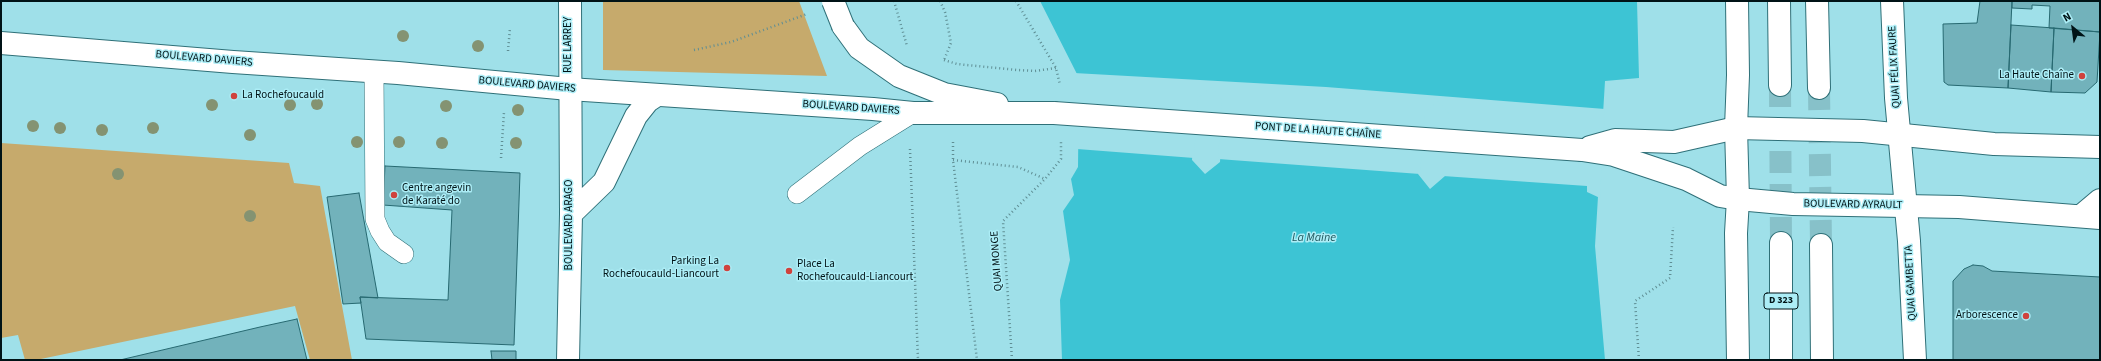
<!DOCTYPE html>
<meta charset="utf-8">
<style>
body{margin:0}
#map{position:relative;width:2101px;height:361px;overflow:hidden;background:#9fe0e9;font-family:"Source Sans 3",sans-serif}
canvas{display:block}
.frame{position:absolute;inset:0;border:2px solid #001316;pointer-events:none}
.north{position:absolute;left:2053px;top:8px;width:40px;height:40px;-webkit-text-stroke:3px #acedf6;paint-order:stroke;rotate:331deg;font-size:11px;font-weight:700;line-height:16px;text-align:center;color:#001316}
.north::after{content:'';display:block;margin:auto;width:14px;height:18px;background:#001316;clip-path:polygon(50% 0,100% 100%,50% 72%,0 100%)}
</style>
<div id="map">
<canvas width="2101" height="361"></canvas>
<div class="frame"></div>
<div class="north">N</div>
</div>
<script>
const g = document.querySelector('canvas').getContext('2d');
g.lineJoin = 'round';
function paint(path, color) {
  g.fillStyle = color;
  g.fill(path, 'evenodd');
}
function shape(rows) {
  const path = new Path2D();
  for (const r of rows) {
    path.moveTo(r[0], r[1]);
    for (let i = 2; i < r.length; i += 2) path.lineTo(r[i], r[i + 1]);
  }
  return path;
}
function strokePath(path, color, width, dash) {
  g.strokeStyle = color;
  g.lineWidth = width;
  g.lineCap = dash ? 'butt' : 'round';
  g.setLineDash(dash || []);
  g.stroke(path);
}
function label(font, color, halo, rows, align = 'center') {
  g.font = font + ' "Source Sans 3",sans-serif';
  g.lineWidth = 3;
  g.setLineDash([]);
  g.textBaseline = 'middle';
  g.strokeStyle = halo;
  g.fillStyle = color;
  for (const [text, x, y, turn = 0] of rows) {
    g.save();
    g.translate(x, y);
    g.rotate((+turn || 0) * Math.PI / 180);
    g.textAlign = isNaN(turn) ? turn : align;
    if (halo) g.strokeText(text, 0, 0);
    g.fillText(text, 0, 0);
    g.restore();
  }
}
paint(shape([
 [603,1,799,1,827,76,603,70],
 [1,143,289,163,294,183,320,186,352,360,310,360,295,306,36,360,25,360,18,335,1,338]
]), '#c6aa6c');
paint(shape([
 [1040,1,1637,1,1639,78,1605,81,1595,246,1605,360,1062,360,1060,300,1070,260,1063,211,1074,195,1071,179,1078,167,1079,78],
 [1211,84,1224,99,1220,162,1205,174,1192,160,1196,97],
 [1438,98,1451,114,1445,176,1430,189,1418,174,1423,111]
]), '#3dc4d4');
paint(shape([
 [1074,73,1326,87,1605,109,1600,198,1587,192,1587,186,1443,176,1449,114,1438,101,1425,112,1420,174,1218,159,1222,100,1211,87,1198,98,1194,158,1077,149,1077,79]
]), '#9fe0e9');
const building = shape([
 [1980,1,2012,1,2008,88,1948,85,1944,82,1943,24,1977,23,1980,1],
 [2012,1,2100,1,2100,32,2049,28,2050,6,2032,5,2032,9,2012,8,2012,1],
 [2011,25,2054,28,2051,92,2008,88,2011,25],
 [2054,28,2100,32,2097,82,2085,93,2051,92,2054,28],
 [385,166,520,173,514,345,366,339,360,297,448,300,452,210,383,205,385,166],
 [359,193,378,298,360,297,361,303,343,304,327,197,359,193],
 [1973,265,1983,266,1992,271,2100,277,2100,360,1953,360,1953,281,1964,269,1973,265],
 [297,319,307,360,120,360,260,327,297,319],
 [491,351,516,351,516,360,492,360,491,351]
]);
paint(building, '#72b2bb');
strokePath(building, '#276971', 1);
strokePath(shape([
 [1780,85,1781,243],
 [1819,88,1821,245]
]), '#87c1c9', 22, [22, 11]);
const service = shape([
 [374,71,375,219,380,231,387,242,404,254],
 [797,194,860,146,913,113]
]);
const minor = shape([
 [1892,1,1896,98,1909,241,1915,360]
]);
const tertiary = shape([
 [571,214,604,182,636,116,648,101,657,95],
 [2081,216,2100,200],
 [568,360,571,214,570,1]
]);
const secondary = shape([
 [843,26,859,48,899,76,944,94,997,104],
 [1,43,233,62,398,73,569,89,873,109,913,113,1054,113],
 [1590,147,1615,140,1674,142,1736,128,1863,131,1994,144,2100,147],
 [1582,150,1614,155,1686,179,1720,196,1738,199,1793,204,1959,207,2100,218]
]);
const trunk = shape([
 [1737,1,1738,75,1736,128,1738,199,1736,233,1738,360],
 [1779,1,1780,85],
 [1817,1,1819,88],
 [1781,243,1781,360],
 [1821,245,1822,360]
]);
strokePath(service, '#2f7078', 20);
strokePath(minor, '#2f7078', 24);
strokePath(tertiary, '#2f7078', 24);
strokePath(secondary, '#2f7078', 24);
strokePath(trunk, '#2f7078', 24);
strokePath(shape([
 [894,1,907,46],
 [940,1,945,12,951,43,944,60],
 [1016,1,1056,68,1060,85],
 [694,50,731,42,807,14],
 [508,51,510,28],
 [944,60,957,64,1017,70,1035,71,1056,68],
 [953,142,953,160,977,360],
 [910,149,918,360],
 [501,158,504,112],
 [953,160,1018,167,1045,179],
 [1012,360,1003,221,1045,179,1061,159,1061,142],
 [1639,360,1635,301,1670,278,1673,227]
]), '#5f8e94', 2.5, [1, 3]);
strokePath(service, '#fff', 19);
strokePath(minor, '#fff', 22);
strokePath(tertiary, '#fff', 22);
strokePath(secondary, '#fff', 22);
strokePath(trunk, '#fff', 22);
const secondaryBridge = shape([
 [833,1,843,26],
 [1054,113,1582,150]
]);
strokePath(secondaryBridge, '#2f7078', 24, []);
strokePath(secondaryBridge, '#fff', 22);
g.fillStyle = '#849372';
for (const [x, y] of [
 [403,36],
 [478,46],
 [317,104],
 [212,105],
 [290,105],
 [446,106],
 [518,110],
 [33,126],
 [60,128],
 [153,128],
 [102,130],
 [250,135],
 [357,142],
 [399,142],
 [442,143],
 [516,143],
 [118,174],
 [250,216]
]) {
  g.beginPath();
  g.arc(x, y, 6, 0, 2 * Math.PI);
  g.fill();
}
for (const [x, y, r, color] of [
 [2082,76,4,"#d0423d"],
 [234,96,4,"#d0423d"],
 [394,195,4,"#d0423d"],
 [727,268,4,"#d0423d"],
 [789,271,4,"#d0423d"],
 [2026,316,4,"#d0423d"]
]) {
  const dot = new Path2D();
  dot.arc(x, y, r, 0, 2 * Math.PI);
  g.fillStyle = color;
  g.fill(dot);
  strokePath(dot, '#acedf6', 1.5);
}
for (const [x, y, w] of [
 [1781,301,34]
]) {
  const box = new Path2D();
  box.roundRect(x - w / 2, y - 8, w, 16, 3);
  g.fillStyle = '#acedf6';
  g.fill(box);
  strokePath(box, '#001316', 1);
}
label('bold 10px', '#001316', null, [
 ["D 323",1781,301]
]);
label('11px', '#001316', '#acedf6', [
 ["RUE LARREY",569,45,-90],
 ["BOULEVARD DAVIERS",204,59,5],
 ["QUAI FÉLIX FAURE",1895,67,-93],
 ["BOULEVARD DAVIERS",527,85,5],
 ["BOULEVARD DAVIERS",851,108,4],
 ["PONT DE LA HAUTE CHAÎNE",1318,131,4],
 ["BOULEVARD AYRAULT",1853,205,1],
 ["BOULEVARD ARAGO",570,225,-90],
 ["QUAI MONGE",997,261,-94],
 ["QUAI GAMBETTA",1911,283,-93]
]);
label('11px', '#001316', '#acedf6', [
 ["La Haute Chaîne",2074,76],
 ["La Rochefoucauld",242,96,"left"],
 ["Centre angevin",402,189,"left"],
 ["de Karaté do",402,202,"left"],
 ["Parking La",719,262],
 ["Rochefoucauld-Liancourt",719,275],
 ["Place La",797,265,"left"],
 ["Rochefoucauld-Liancourt",797,278,"left"],
 ["Arborescence",2018,316]
], 'right');
label('italic 12px', '#22595f', '#acedf6', [
 ["La Maine",1314,238]
]);
</script>
